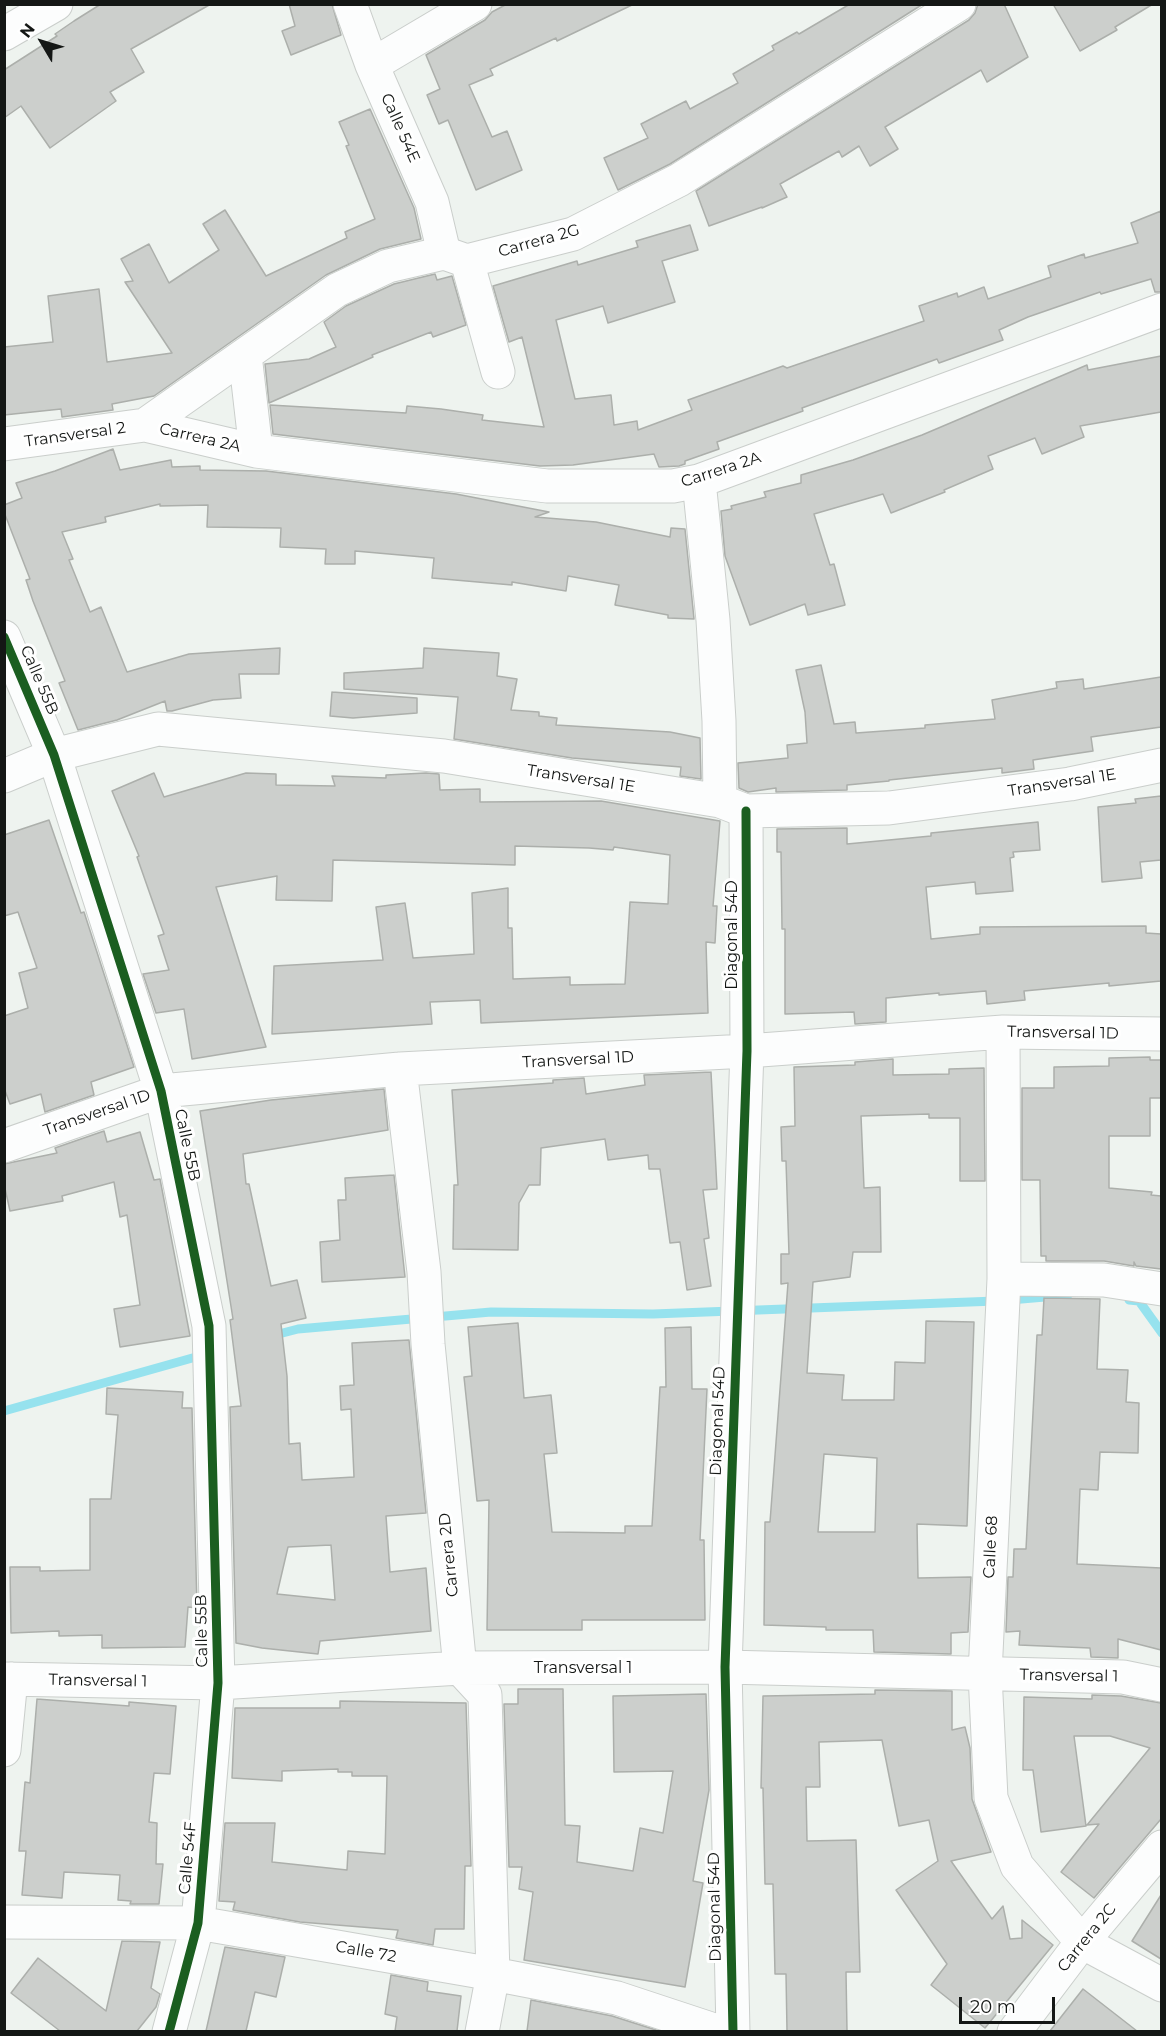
<!DOCTYPE html>
<style>
body{margin:0}
#map{position:relative;width:1166px;height:2036px;overflow:hidden;background:#eef3ef;font-family:Montserrat,sans-serif}
canvas{display:block}
.frame{position:absolute;inset:0;border:6px solid #141715;pointer-events:none}
.north{position:absolute;left:12px;top:12px;width:60px;height:60px;-webkit-text-stroke:4px #fff;paint-order:stroke;rotate:308deg;font-size:16px;font-weight:700;line-height:24px;text-align:center;color:#141715}
.north::after{content:'';display:block;margin:auto;width:21px;height:27px;background:#141715;clip-path:polygon(50% 0,100% 100%,50% 72%,0 100%)}
.scale{position:absolute;left:959px;top:1997px;width:96px;height:27px;box-sizing:border-box;border:3px solid #141715;border-top:0;padding-left:8px;font-size:18px;line-height:21px;white-space:nowrap;color:#141715;-webkit-text-stroke:4px #fff;paint-order:stroke}
</style>
<div id="map">
<canvas width="1166" height="2036"></canvas>
<div class="frame"></div>
<div class="north">N</div>
<div class="scale">20 m</div>
</div>
<script>
const g = document.querySelector('canvas').getContext('2d');
g.lineJoin = 'round';
function shape(rows) {
  const path = new Path2D();
  for (const r of rows) {
    path.moveTo(r[0], r[1]);
    for (let i = 2; i < r.length; i += 2) path.lineTo(r[i], r[i + 1]);
  }
  return path;
}
function strokePath(path, color, width, dash) {
  g.strokeStyle = color;
  g.lineWidth = width;
  g.lineCap = dash ? 'butt' : 'round';
  g.setLineDash(dash || []);
  g.stroke(path);
}
function paint(path, color) {
  g.fillStyle = color;
  g.fill(path, 'evenodd');
}
function label(font, color, halo, rows, align = 'center') {
  g.font = font + ' Montserrat,sans-serif';
  g.lineWidth = 6;
  g.setLineDash([]);
  g.textBaseline = 'middle';
  g.strokeStyle = halo;
  g.fillStyle = color;
  for (const [text, x, y, turn = 0] of rows) {
    g.save();
    g.translate(x, y);
    g.rotate((+turn || 0) * Math.PI / 180);
    g.textAlign = isNaN(turn) ? turn : align;
    if (halo) g.strokeText(text, 0, 0);
    g.fillText(text, 0, 0);
    g.restore();
  }
}
strokePath(shape([
 [1010,1300,1068,1295],
 [1129,1300,1139,1301,1162,1333],
 [271,1336,298,1329,491,1312,653,1314,996,1301],
 [4,1411,203,1355]
]), '#96e2ee', 9);
const building = shape([
 [101,4,211,4,131,49,144,72,110,92,116,101,50,148,21,106,4,118,4,70,57,36,55,34,74,21,101,4],
 [289,4,332,4,341,35,291,55,282,31,295,26,289,4],
 [507,4,634,4,557,41,556,38,490,69,493,75,469,85,492,137,507,131,522,170,476,190,448,120,439,124,427,95,440,89,426,55,485,20,492,12,507,4],
 [850,4,923,4,670,164,618,190,604,158,648,138,641,124,686,101,690,109,738,83,733,74,774,50,772,46,797,32,799,34,850,4],
 [978,4,1004,4,1028,57,987,82,981,70,885,127,898,149,870,166,859,146,842,157,839,151,780,184,787,197,762,208,762,207,709,226,696,191,969,20,975,13,978,4],
 [1053,4,1153,4,1115,27,1117,30,1080,51,1053,4],
 [370,109,414,208,421,239,380,249,326,275,154,396,112,404,113,410,62,417,61,409,4,415,4,347,53,342,48,296,99,289,107,362,172,353,125,282,133,281,121,259,149,244,169,283,219,250,203,224,225,210,266,276,347,238,345,232,375,219,346,146,349,145,339,122,370,109],
 [1161,211,1161,292,1155,292,1151,279,1101,294,1100,292,1028,317,999,330,1003,340,939,363,937,359,802,408,803,411,717,442,719,449,685,461,685,464,679,466,659,467,654,454,573,465,540,466,273,434,270,405,406,413,407,406,441,409,483,415,482,420,544,427,522,337,509,342,493,286,577,261,578,265,638,247,636,241,690,225,698,250,662,261,675,302,608,323,603,306,556,320,575,399,611,395,614,425,637,421,638,430,692,410,688,400,783,366,787,368,924,321,919,306,957,293,958,297,984,287,988,299,1051,277,1048,266,1084,254,1085,258,1138,243,1131,223,1161,211],
 [435,274,437,280,452,276,466,325,433,337,431,332,372,355,373,357,269,403,265,364,309,359,336,347,324,322,346,306,394,284,435,274],
 [1161,356,1161,412,1080,426,1084,437,1042,454,1035,438,988,456,993,469,944,490,945,492,891,513,883,494,814,514,830,565,834,564,845,605,808,615,805,604,750,625,725,556,721,511,732,509,731,506,766,497,764,492,801,483,801,475,853,460,922,435,1087,365,1088,370,1161,356],
 [113,449,120,470,171,460,172,467,200,466,200,470,266,471,456,494,549,512,535,517,596,522,670,537,671,528,685,529,694,619,668,618,668,615,615,605,619,585,568,576,566,591,512,582,512,585,432,578,434,558,355,551,355,564,325,564,326,549,280,547,281,528,207,527,208,505,160,506,160,504,105,517,106,522,62,532,73,559,69,560,90,612,101,607,127,672,189,654,280,648,279,674,239,674,241,698,213,700,172,711,167,711,165,701,117,720,78,730,59,683,65,681,33,601,26,580,30,579,4,512,4,505,22,498,16,483,55,471,113,449],
 [424,648,499,653,497,676,517,679,511,710,539,712,539,716,557,718,556,725,670,732,700,738,701,779,680,776,681,767,572,758,454,739,458,697,344,689,344,673,423,668,424,648],
 [821,665,834,724,855,722,856,733,925,728,925,725,995,719,992,700,1057,688,1056,682,1083,679,1084,689,1161,677,1161,727,1091,737,1093,751,1033,760,1034,769,1002,773,1002,768,889,780,889,781,847,785,847,790,776,792,776,788,748,792,739,788,738,763,788,758,787,745,807,743,805,712,796,670,821,665],
 [332,692,417,698,417,713,353,718,330,716,332,692],
 [154,773,164,797,246,773,276,774,276,785,335,786,332,776,386,778,386,775,426,773,439,774,440,790,480,789,480,802,601,801,720,821,713,906,717,906,715,943,706,942,708,1013,481,1023,480,1000,430,1002,432,1024,272,1034,274,966,383,960,376,907,405,903,413,958,474,954,472,893,508,888,508,928,512,928,513,979,570,977,570,985,625,984,630,902,668,904,670,855,614,847,613,850,589,848,515,846,515,865,333,860,332,901,276,900,277,876,216,887,266,1047,192,1059,184,1009,156,1013,143,974,169,970,158,936,164,934,137,857,139,856,112,791,154,773],
 [1161,796,1161,860,1140,862,1142,878,1102,882,1098,807,1136,803,1135,799,1161,796],
 [49,820,81,913,84,912,134,1067,91,1082,94,1095,45,1112,41,1094,10,1104,4,1088,4,1016,28,1008,19,973,37,968,18,912,4,916,4,835,49,820],
 [1038,822,1040,850,1013,852,1014,857,1010,858,1013,891,976,894,975,882,926,887,931,939,980,934,980,927,1146,926,1146,933,1161,934,1161,981,1109,986,1109,983,1024,991,1025,1000,987,1004,986,991,939,995,939,993,886,998,886,1022,855,1024,854,1012,785,1014,785,929,782,929,781,852,777,852,777,829,847,828,847,844,931,836,931,833,1038,822],
 [1150,1057,1150,1060,1161,1060,1161,1098,1150,1098,1150,1136,1109,1136,1109,1188,1152,1192,1151,1195,1161,1196,1161,1269,1136,1266,1134,1262,1134,1266,1104,1261,1046,1261,1046,1256,1041,1256,1040,1180,1022,1180,1022,1088,1054,1088,1054,1067,1109,1066,1109,1058,1150,1057],
 [893,1059,893,1075,949,1074,949,1069,984,1068,985,1181,960,1181,960,1118,929,1118,929,1114,861,1116,864,1188,880,1187,881,1252,853,1252,850,1277,813,1282,807,1373,844,1375,842,1400,894,1400,895,1362,925,1363,926,1321,974,1322,967,1526,917,1524,918,1578,971,1577,968,1632,951,1633,951,1654,874,1652,873,1630,826,1630,826,1627,764,1625,765,1522,770,1522,788,1283,781,1284,781,1254,789,1254,786,1161,782,1161,781,1127,795,1126,794,1067,855,1065,855,1062,893,1059],
 [824,1454,877,1458,875,1532,818,1532,824,1454],
 [711,1072,717,1189,703,1190,709,1238,704,1239,711,1286,687,1290,680,1242,670,1243,660,1169,649,1169,648,1155,608,1160,605,1139,541,1148,540,1185,529,1185,519,1203,518,1250,453,1249,454,1185,458,1185,452,1090,553,1083,553,1080,584,1078,586,1094,645,1085,644,1075,711,1072],
 [384,1089,388,1130,243,1154,246,1184,249,1184,271,1286,297,1280,306,1318,281,1324,287,1376,289,1444,300,1443,302,1480,354,1477,351,1409,341,1410,340,1386,354,1385,352,1343,409,1340,426,1513,386,1516,390,1572,426,1568,431,1631,320,1641,318,1654,262,1648,236,1643,230,1407,241,1406,230,1320,233,1319,200,1111,271,1100,384,1089],
 [331,1545,335,1600,277,1594,288,1547,331,1545],
 [104,1131,107,1142,140,1132,154,1180,160,1179,190,1336,120,1347,114,1309,140,1305,127,1215,120,1217,114,1182,62,1196,63,1201,10,1211,4,1184,4,1164,57,1153,55,1148,104,1131],
 [394,1175,405,1277,322,1282,320,1242,340,1240,338,1200,346,1200,345,1178,394,1175],
 [1044,1298,1100,1299,1097,1369,1128,1370,1126,1402,1139,1403,1138,1453,1100,1452,1098,1490,1080,1489,1077,1564,1161,1568,1161,1650,1118,1639,1118,1658,1091,1657,1090,1648,1019,1645,1020,1631,1006,1632,1008,1577,1013,1577,1014,1549,1026,1549,1037,1335,1042,1335,1044,1298],
 [518,1323,524,1398,551,1395,557,1453,544,1454,552,1532,625,1533,625,1526,652,1526,660,1387,666,1387,665,1328,691,1327,692,1389,707,1389,700,1540,704,1540,705,1620,582,1620,582,1630,487,1630,489,1500,477,1501,464,1377,472,1376,468,1327,518,1323],
 [107,1388,183,1392,182,1408,192,1408,197,1608,188,1607,185,1647,102,1648,102,1635,59,1636,59,1631,11,1633,10,1567,40,1567,40,1571,90,1570,90,1499,111,1499,118,1415,106,1414,107,1388],
 [518,1689,563,1689,565,1825,580,1826,577,1862,633,1871,640,1828,663,1833,673,1771,614,1772,613,1696,706,1694,709,1790,693,1881,703,1883,685,1987,524,1960,533,1892,519,1889,522,1867,509,1867,504,1704,518,1704,518,1689],
 [875,1690,952,1691,952,1730,965,1727,970,1748,972,1799,991,1852,951,1861,992,1919,1003,1906,1010,1939,1022,1938,1022,1920,1053,1945,985,2028,931,1985,947,1964,896,1890,938,1861,929,1820,899,1826,882,1740,819,1742,820,1787,806,1787,807,1841,856,1840,860,1972,846,1972,847,2031,787,2031,786,1974,775,1974,773,1884,765,1884,763,1788,761,1788,763,1696,875,1694,875,1690],
 [1092,1695,1121,1696,1161,1703,1161,1819,1094,1898,1061,1872,1099,1824,1087,1825,1150,1748,1110,1736,1074,1736,1086,1826,1041,1832,1033,1770,1023,1770,1024,1697,1092,1699,1092,1695],
 [37,1699,129,1706,129,1702,176,1706,170,1774,154,1773,149,1822,157,1823,156,1864,163,1864,159,1904,130,1904,131,1901,118,1900,120,1875,64,1872,62,1898,22,1895,26,1851,19,1851,25,1782,30,1783,37,1699],
 [340,1701,466,1703,471,1866,465,1866,464,1929,435,1929,433,1945,396,1938,398,1930,300,1922,233,1910,235,1902,219,1901,225,1823,275,1823,272,1862,347,1870,348,1851,385,1854,387,1776,352,1776,352,1772,338,1772,338,1769,282,1771,282,1781,232,1778,235,1708,340,1708,340,1701],
 [1161,1895,1161,1959,1132,1941,1161,1895],
 [122,1941,160,1942,151,1988,160,1994,156,2007,137,2031,60,2031,11,1993,38,1958,106,2011,122,1941],
 [225,1947,285,1957,276,1997,255,1992,246,2031,206,2031,225,1947],
 [391,1975,428,1982,427,1991,461,1996,457,2031,395,2031,397,2017,385,2014,391,1975],
 [1083,1989,1137,2031,1050,2031,1083,1989],
 [531,2000,612,2016,659,2031,527,2031,531,2000]
]);
paint(building, '#cccfcc');
strokePath(building, '#acafab', 1.5);
const minor = shape([
 [350,4,372,65,432,202,444,253],
 [4,34,56,4],
 [372,65,475,4],
 [467,261,498,372],
 [245,355,256,451],
 [145,425,337,290,388,266,444,253,467,261,573,234,679,180,959,4],
 [4,444,145,425,256,451,547,486,673,486,699,481,1162,310],
 [699,481,713,620,719,721,720,801],
 [4,637,54,755,161,1091,209,1326,218,1683,198,1923,169,2032],
 [4,776,54,755,158,729,444,756,720,801,746,811,889,808,1070,784,1162,765],
 [1003,1032,1004,1279,985,1674,991,1798,1017,1866,1082,1942,1162,1985],
 [400,1069,424,1272,428,1344,460,1668,485,1695,493,1974,482,2032],
 [4,1146,161,1091,400,1069,747,1051,1003,1032,1162,1034],
 [1004,1279,1104,1280,1162,1289],
 [4,1679,218,1683,460,1668,725,1667,1123,1677,1162,1685],
 [4,1750,11,1679],
 [4,1922,198,1923,493,1974,617,1998,720,2032],
 [733,2032,725,1667,747,1051,746,811],
 [1014,2032,1082,1942,1162,1847]
]);
strokePath(minor, '#cacecb', 35);
strokePath(minor, '#fcfdfd', 33);
strokePath(shape([
 [4,637,54,755,161,1091,209,1326,218,1683,198,1923,169,2032],
 [733,2032,725,1667,747,1051,746,811]
]), '#1b5e20', 9);
label('16px', '#141715', '#fff', [
 ["Calle 54E",400,128,66],
 ["Carrera 2G",539,241,-16],
 ["Transversal 2",75,435,-8],
 ["Carrera 2A",200,438,13],
 ["Carrera 2A",721,470,-18],
 ["Calle 55B",39,680,67],
 ["Transversal 1E",581,779,9],
 ["Transversal 1E",1062,783,-9],
 ["Diagonal 54D",732,935,-90],
 ["Transversal 1D",1063,1033,1],
 ["Transversal 1D",578,1060,-3],
 ["Transversal 1D",97,1113,-19],
 ["Calle 55B",187,1145,78],
 ["Diagonal 54D",718,1421,-88],
 ["Calle 68",991,1547,-87],
 ["Carrera 2D",449,1555,-96],
 ["Calle 55B",202,1631,-91],
 ["Transversal 1",583,1668],
 ["Transversal 1",1069,1676,1],
 ["Transversal 1",98,1681,1],
 ["Calle 54F",188,1858,-85],
 ["Diagonal 54D",715,1907,-91],
 ["Carrera 2C",1087,1938,-51],
 ["Calle 72",366,1952,10]
]);
</script>
